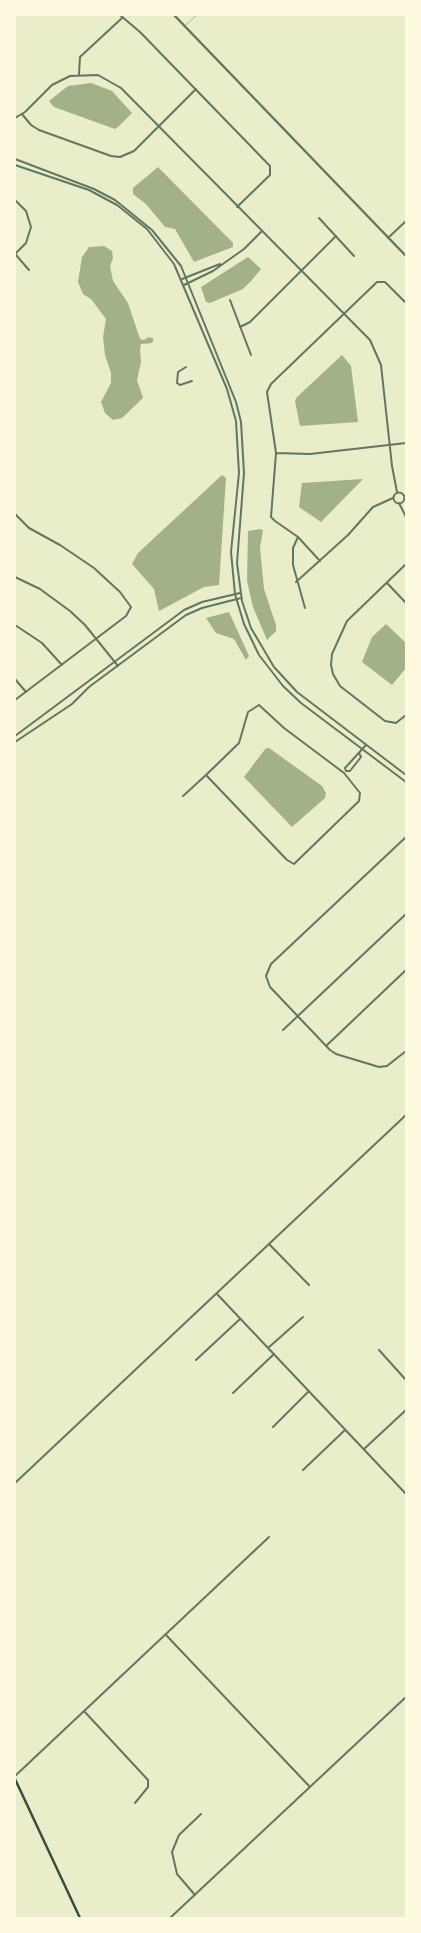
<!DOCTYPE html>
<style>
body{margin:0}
#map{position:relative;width:421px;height:1933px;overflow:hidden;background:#e9edc9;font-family:"Open Sans",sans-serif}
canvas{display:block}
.frame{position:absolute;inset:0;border:16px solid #fefae0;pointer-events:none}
</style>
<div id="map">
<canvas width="421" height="1933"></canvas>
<div class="frame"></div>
</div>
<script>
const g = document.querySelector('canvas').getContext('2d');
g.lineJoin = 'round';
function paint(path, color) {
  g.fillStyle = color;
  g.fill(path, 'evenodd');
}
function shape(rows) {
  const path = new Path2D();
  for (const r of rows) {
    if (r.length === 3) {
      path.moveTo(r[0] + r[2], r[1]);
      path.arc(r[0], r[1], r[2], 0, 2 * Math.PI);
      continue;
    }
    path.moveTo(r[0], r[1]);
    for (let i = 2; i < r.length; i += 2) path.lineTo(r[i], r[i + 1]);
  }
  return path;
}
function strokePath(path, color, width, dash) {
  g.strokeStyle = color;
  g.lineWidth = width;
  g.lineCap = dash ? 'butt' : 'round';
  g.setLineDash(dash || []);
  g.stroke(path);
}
paint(shape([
 [91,83,112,91,132,113,118,127,115,129,54,107,49,101,68,86],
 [158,167,233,243,233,247,194,262,175,229,165,227,146,204,133,194,133,188],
 [104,246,112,251,113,258,110,266,113,281,128,303,140,339,144,340,149,337,154,339,152,343,141,344,140,350,141,362,137,380,143,398,122,418,113,420,105,413,101,402,111,383,111,373,105,355,103,337,106,319,91,299,83,294,78,282,82,257,89,247],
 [248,257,261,269,251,281,243,289,210,303,206,302,201,287],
 [342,355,351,366,358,422,300,426,295,401,297,397],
 [222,475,226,478,219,585,204,587,159,611,154,589,132,564,138,553],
 [363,479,321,522,299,507,302,483],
 [260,529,263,530,260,548,264,589,276,625,276,631,267,640,253,607,247,581,248,531],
 [229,612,249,656,246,660,234,639,216,633,206,618],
 [386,624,406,643,406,668,392,685,362,662,372,637],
 [266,748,269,748,322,786,326,793,325,798,292,827,244,777]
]), '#a3b18a');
strokePath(shape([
 [186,25,197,15]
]), '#617663', 0.5);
strokePath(shape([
 [120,15,140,32,270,166,270,175,237,207],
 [79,74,80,57,122,18],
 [22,114,31,125,39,130,111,156,120,157,134,151,196,89],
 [15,118,25,112,52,85,70,76,98,75,121,88,370,340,381,365,392,466,397,492],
 [15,159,94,189,115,200,152,230,181,266,236,402,241,422,244,473,237,563,242,601,251,628,274,667,297,692,406,775],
 [15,165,89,190,117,205,147,229,174,264,227,389,236,421,239,473,231,552,235,594,244,624,259,655,283,686,301,703,406,782],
 [15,200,26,211,31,227,26,243,15,254],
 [319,218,354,256],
 [388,238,406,221],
 [16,255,29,270],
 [182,279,220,264],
 [184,285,213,271,244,249,262,231],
 [230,300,251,355],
 [240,327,250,322,336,236],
 [186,367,178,372,177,383,180,385,192,381],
 [276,453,310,454,406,443],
 [399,498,5.5],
 [399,503,406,517],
 [15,514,29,528,60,545,94,568,120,592,131,607,126,616,15,700],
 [298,537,293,548,293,565,305,608],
 [320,561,298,537,275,521,271,517,276,453,267,392,271,384,377,282,385,282,406,303],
 [406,564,347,621,332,654,331,665,333,674,340,686,385,721,396,723,406,715],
 [15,577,40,589,70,611,85,625,118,666],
 [296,582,348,535,373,507,393,498],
 [387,583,406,603],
 [15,625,42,643,62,665],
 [15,679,26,692],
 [259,705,284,728,344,773,360,793,359,801,294,864,287,860,206,775,239,743,248,712,259,705],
 [15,736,184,610,202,602,240,593],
 [15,742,72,704,89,687,186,615,202,608,241,598],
 [346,771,345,768,366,745],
 [347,771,350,771,361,757,359,753],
 [183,796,206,775],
 [406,837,271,964,266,976,270,987,330,1050,336,1054,379,1067,387,1066,406,1051],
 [283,1030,406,914],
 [326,1046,406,970],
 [269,1244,309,1285],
 [217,1294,406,1494],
 [268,1348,303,1317],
 [379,1350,406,1380],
 [196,1360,240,1319],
 [233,1393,274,1354],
 [273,1427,309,1391],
 [364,1449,406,1410],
 [303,1470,345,1430],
 [15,1483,406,1115],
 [166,1635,310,1787],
 [84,1711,148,1780,148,1787,135,1803],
 [15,1776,269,1537],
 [195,1895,177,1874,172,1852,179,1835,201,1814],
 [170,1918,406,1697]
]), '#617663', 2);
strokePath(shape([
 [174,15,406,256]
]), '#617663', 2.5);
strokePath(shape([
 [15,1779,80,1918]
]), '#344e41', 2.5);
</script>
